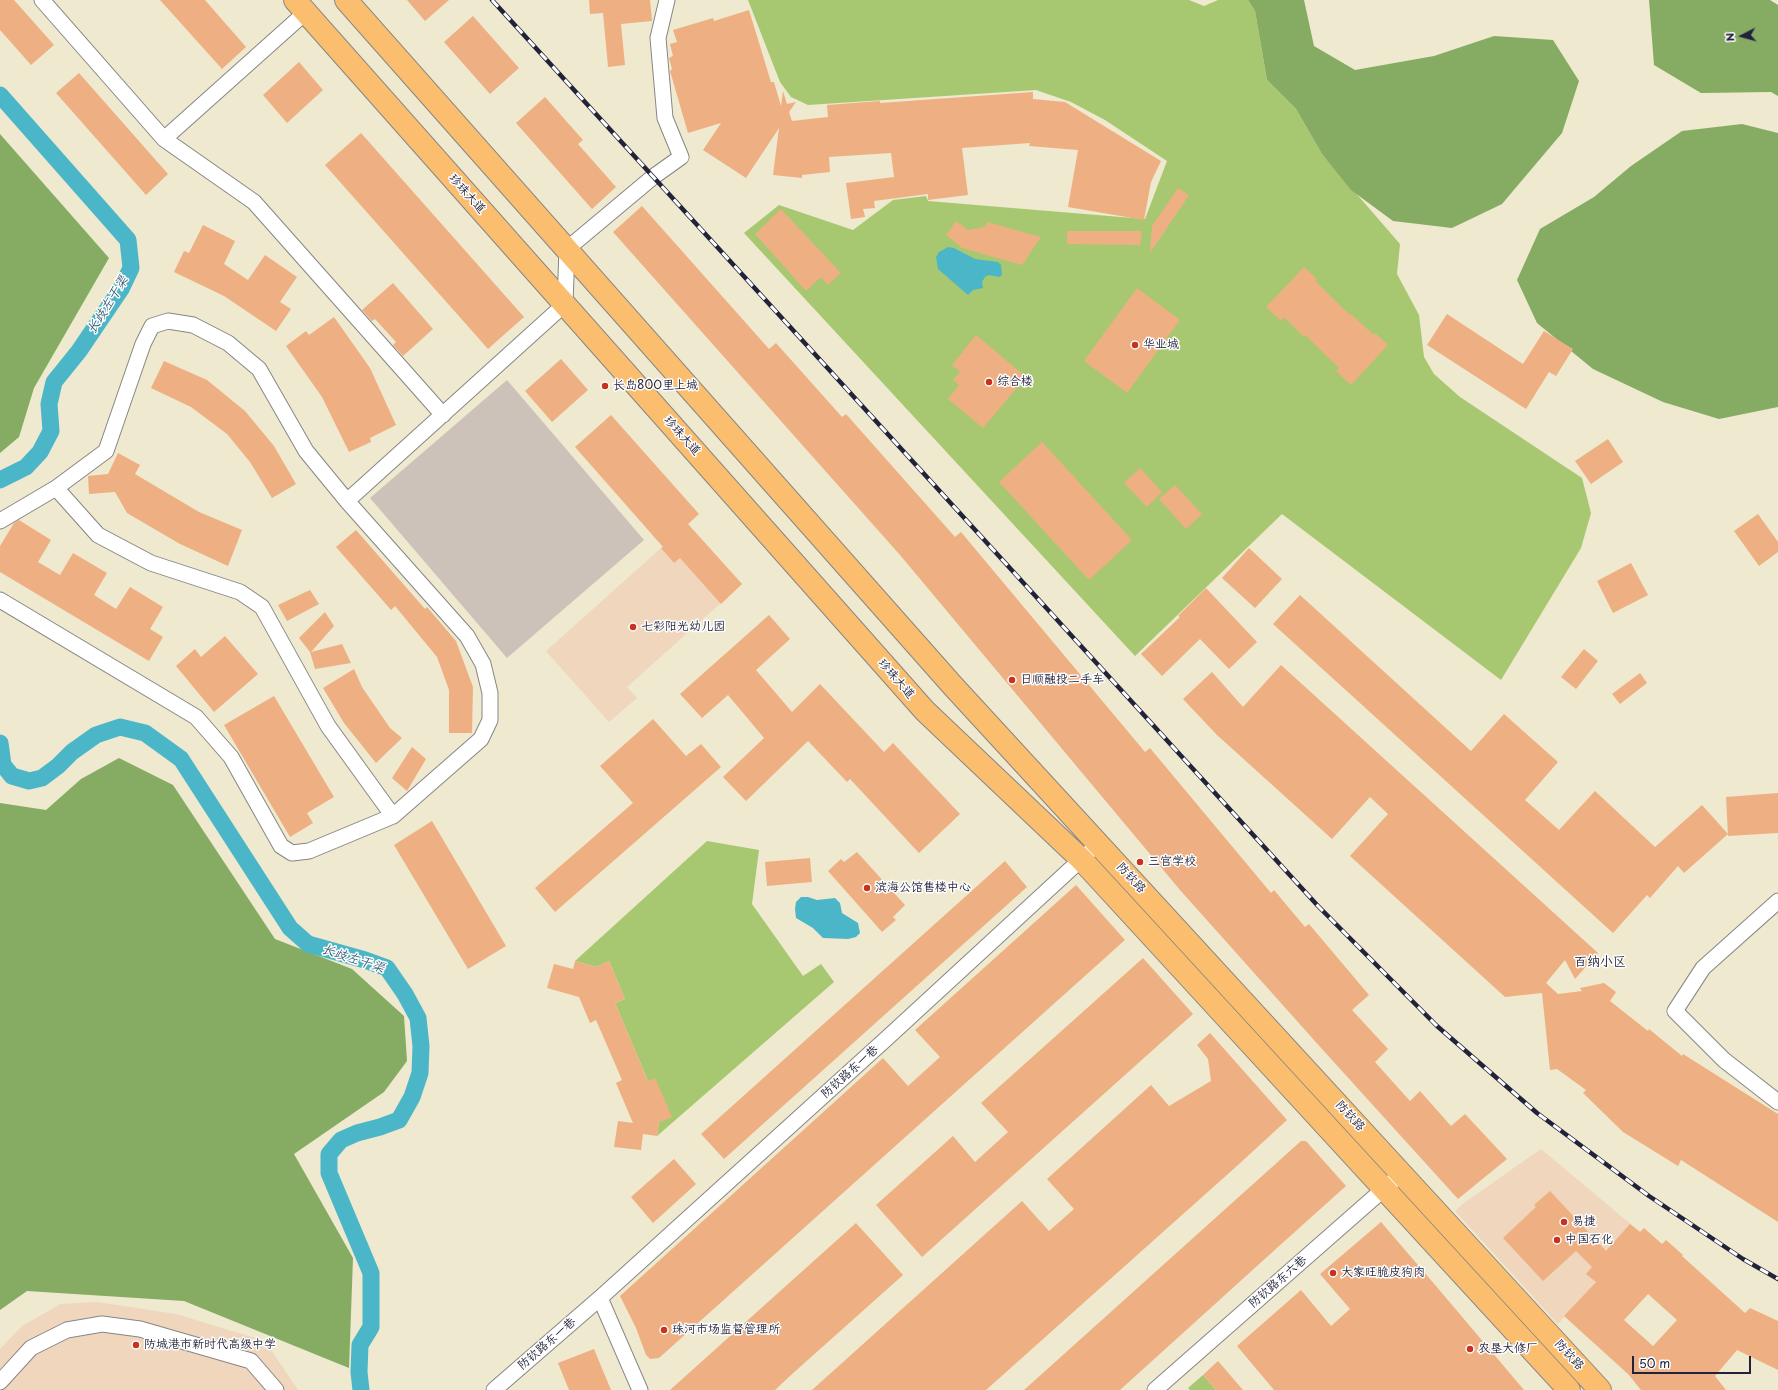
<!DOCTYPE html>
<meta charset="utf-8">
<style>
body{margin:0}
#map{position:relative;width:1778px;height:1390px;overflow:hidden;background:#eee9cf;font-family:"Playpen Sans",sans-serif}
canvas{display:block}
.north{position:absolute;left:1722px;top:16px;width:40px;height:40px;-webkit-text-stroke:3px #fff;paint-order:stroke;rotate:264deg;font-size:11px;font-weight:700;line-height:16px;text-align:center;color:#22223b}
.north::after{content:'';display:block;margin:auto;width:14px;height:18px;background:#22223b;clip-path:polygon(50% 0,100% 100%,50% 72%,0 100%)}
.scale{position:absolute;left:1632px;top:1356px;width:119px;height:18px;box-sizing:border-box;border:2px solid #22223b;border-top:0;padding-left:5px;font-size:12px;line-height:14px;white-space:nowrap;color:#22223b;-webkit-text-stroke:3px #fff;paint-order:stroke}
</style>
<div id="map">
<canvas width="1778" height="1390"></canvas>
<div class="north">N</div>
<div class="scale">50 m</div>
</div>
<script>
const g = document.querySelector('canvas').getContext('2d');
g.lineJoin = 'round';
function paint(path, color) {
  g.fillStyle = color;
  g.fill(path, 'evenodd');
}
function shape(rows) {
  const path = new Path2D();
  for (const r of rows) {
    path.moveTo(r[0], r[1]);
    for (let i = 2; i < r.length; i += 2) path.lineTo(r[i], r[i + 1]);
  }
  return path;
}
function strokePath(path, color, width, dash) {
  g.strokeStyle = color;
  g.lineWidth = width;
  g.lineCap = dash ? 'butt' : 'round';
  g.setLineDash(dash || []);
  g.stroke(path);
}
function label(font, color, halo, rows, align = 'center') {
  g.font = font + ' "Playpen Sans","LXGW WenKai TC",sans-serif';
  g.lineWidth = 3;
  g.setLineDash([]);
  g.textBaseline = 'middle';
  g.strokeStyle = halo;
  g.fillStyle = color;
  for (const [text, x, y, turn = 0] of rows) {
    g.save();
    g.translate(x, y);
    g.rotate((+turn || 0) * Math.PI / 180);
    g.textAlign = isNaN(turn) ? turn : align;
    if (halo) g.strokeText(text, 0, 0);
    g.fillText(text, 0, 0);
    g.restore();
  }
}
paint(shape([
 [688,524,742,584,627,687,637,698,609,722,546,651],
 [1541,1149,1640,1232,1558,1324,1455,1211,1464,1203],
 [97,1302,176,1314,265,1341,298,1390,0,1390,0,1349,22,1326,61,1304]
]), '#efd6bc');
paint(shape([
 [507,380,644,540,507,658,370,498]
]), '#cdc2b9');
paint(shape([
 [748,0,1189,0,1204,6,1218,0,1248,0,1255,11,1267,80,1296,109,1322,154,1400,244,1397,274,1419,315,1424,357,1434,374,1460,397,1582,478,1591,513,1581,548,1501,680,1282,514,1135,656,744,233,779,205,853,230,893,200,926,196,928,201,1145,219,1167,161,1105,120,1071,102,1036,90,808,105,791,97,780,82],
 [707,841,759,850,752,904,803,976,821,964,834,982,657,1136,659,1122,671,1117,648,1081,615,1003,625,999,609,961,596,967,575,961],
 [1203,1375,1216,1390,1190,1390,1188,1388]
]), '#a7c870');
paint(shape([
 [1248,0,1304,0,1314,46,1355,70,1434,56,1494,36,1553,40,1579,81,1562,133,1502,204,1452,228,1393,221,1351,190,1322,154,1296,109,1267,80,1255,11],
 [1649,0,1770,0,1778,5,1778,96,1771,92,1701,93,1654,65],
 [1742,124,1778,133,1778,407,1719,419,1663,402,1593,369,1537,323,1517,280,1540,229,1594,197,1631,166,1682,131],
 [0,134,109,258,34,388,19,437,0,453],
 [119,758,173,785,275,939,352,969,404,1016,407,1061,384,1092,294,1154,353,1258,349,1368,184,1301,27,1291,0,1310,0,803,46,810,81,779]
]), '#85ac62');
paint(shape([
 [948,247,954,248,975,259,998,262,1001,265,1002,275,999,277,989,275,985,277,982,282,983,288,973,290,968,295,938,269,936,257,939,252],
 [801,897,808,897,817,900,835,898,840,903,842,913,858,923,860,933,856,937,848,939,823,938,813,928,796,918,795,909,796,902]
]), '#4cb6c9');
strokePath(shape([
 [0,95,128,240,131,268,121,289,79,351,54,382,49,404,51,431,40,452,26,467,0,480],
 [0,743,3,765,12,776,29,781,42,778,58,766,72,752,96,735,120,727,145,733,181,759,290,928,308,944,365,960,387,968,405,994,418,1018,421,1046,420,1073,412,1097,399,1120,380,1127,357,1133,341,1140,329,1154,329,1173,371,1273,371,1327,360,1345,359,1372,361,1390]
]), '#4cb6c9', 17);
paint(shape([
 [0,0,14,0,54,45,31,65,0,30],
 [160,0,205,0,246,47,222,69],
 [407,0,449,0,425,21],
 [589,0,650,0,652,21,621,24,625,65,608,67,603,13,590,14],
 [749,10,771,82,774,82,781,106,783,91,787,104,796,102,789,112,792,121,828,117,827,105,880,101,880,103,1033,92,1033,99,1065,102,1161,161,1151,182,1144,220,1068,207,1078,150,1029,146,1030,143,962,148,968,195,928,200,928,194,874,201,875,208,863,209,865,217,851,219,846,183,894,177,891,153,829,157,830,172,802,175,802,178,773,175,779,128,746,178,703,150,721,123,688,133,670,71,672,69,669,58,673,56,670,44,677,42,673,30,713,18,714,21],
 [473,16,519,68,490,94,444,42],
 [299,62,323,90,287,123,263,95],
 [79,73,168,174,146,195,56,93],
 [545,97,583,140,578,144,616,187,592,209,516,123],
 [361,133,524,317,488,349,325,165],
 [1178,188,1189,195,1150,253,1152,226],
 [642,206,769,349,776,343,842,417,846,414,955,537,961,532,1145,752,1150,748,1271,893,1274,890,1305,927,1309,924,1369,995,1352,1010,1388,1049,1375,1062,1392,1081,1410,1101,1420,1091,1451,1126,1465,1114,1507,1159,1458,1199,1322,1049,1180,890,900,555,613,232],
 [781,209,841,273,828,285,821,277,806,291,755,234],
 [956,221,968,230,985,227,987,222,1041,237,1022,265,962,248,946,235],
 [203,225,235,241,224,264,248,280,265,255,297,277,280,302,291,309,276,331,224,296,174,272,184,251,189,253],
 [1067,231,1142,231,1140,245,1067,244],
 [1304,267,1317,279,1315,281,1351,316,1352,315,1374,335,1375,333,1388,345,1351,385,1336,371,1339,368,1305,335,1303,336,1284,317,1281,321,1266,307],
 [393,283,433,329,403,356,393,345,396,342,375,319,372,321,362,310],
 [1137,288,1180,320,1127,393,1084,361],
 [1447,314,1523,364,1544,331,1573,349,1556,376,1549,372,1526,409,1427,345],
 [334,317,370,368,396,425,370,438,371,442,349,452,322,397,286,346,306,331,309,335],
 [976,335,1026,377,983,428,948,399,959,385,953,380,960,372,952,365],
 [561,359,588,390,552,422,525,391],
 [164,361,207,380,245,411,274,446,296,484,272,498,250,462,227,434,191,407,151,388],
 [611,415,699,514,688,524,742,584,721,604,680,558,674,563,661,548,663,547,575,447],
 [1608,439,1623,462,1591,484,1575,461],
 [1042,442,1132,540,1089,580,999,482],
 [118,453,140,465,135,474,199,512,242,530,228,566,180,544,127,513,115,492,89,494,88,476,108,474],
 [1140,468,1162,492,1147,507,1124,483],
 [1175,485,1202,514,1186,529,1159,499],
 [1758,514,1778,542,1778,552,1759,566,1734,531],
 [19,520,51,540,38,562,60,575,73,553,107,573,94,595,116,609,130,587,163,607,150,629,163,637,149,661,0,572,0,546,14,523],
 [356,530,425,609,427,607,456,641,473,687,472,733,449,733,449,690,437,657,395,606,391,610,336,547],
 [1249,548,1282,579,1255,608,1222,578],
 [1631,563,1648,595,1613,613,1597,581],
 [1206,588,1257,642,1229,669,1200,639,1162,676,1141,654,1180,617,1178,616],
 [310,590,319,604,287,621,278,605],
 [1300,595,1471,751,1504,714,1558,762,1525,800,1559,830,1595,791,1655,847,1702,805,1728,834,1684,873,1678,866,1650,898,1647,895,1613,933,1273,624],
 [325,612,334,626,311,652,342,644,351,663,315,669,310,652,299,638],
 [769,615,790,639,756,670,792,712,820,684,884,752,893,743,960,814,919,853,850,779,847,782,808,741,746,801,723,777,764,738,728,695,702,718,680,694],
 [225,636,258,674,214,712,176,666,195,649,201,657],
 [1584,649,1598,661,1576,689,1561,677],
 [1281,665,1598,953,1575,979,1565,960,1546,983,1558,994,1582,991,1580,988,1604,983,1616,992,1610,1001,1648,1031,1649,1029,1682,1056,1683,1054,1778,1114,1778,1222,1681,1160,1678,1166,1623,1132,1583,1093,1586,1090,1557,1069,1550,1070,1542,993,1505,997,1350,856,1388,814,1370,797,1332,839,1217,735,1183,699,1212,672,1243,707],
 [354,669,362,687,390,728,402,738,376,763,344,723,323,688],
 [1640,673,1647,683,1620,704,1612,694],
 [274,696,334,797,307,813,313,823,290,837,224,725],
 [653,719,686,756,701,744,721,767,555,912,535,888,633,803,600,766],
 [412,747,426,759,407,791,392,778],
 [1778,793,1778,833,1728,836,1726,797],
 [432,821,506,946,468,969,394,845],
 [857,852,905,905,893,917,896,920,882,932,828,871,841,859,844,862],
 [810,858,812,882,767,886,765,862],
 [1005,861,1027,887,724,1159,701,1134],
 [1076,885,1125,940,659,1358,650,1359,646,1355,636,1328,620,1296,883,1058,908,1086,940,1057,915,1030],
 [1143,958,1193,1014,922,1257,876,1205,953,1136,975,1162,1008,1132,981,1103],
 [575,961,596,967,609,961,625,999,615,1003,648,1081,655,1078,672,1117,659,1122,657,1136,643,1134,641,1150,614,1147,618,1121,633,1123,616,1083,622,1080,596,1020,590,1023,579,997,547,988,554,964,573,969],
 [1210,1033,1287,1120,1238,1165,986,1390,812,1390,1022,1201,1049,1231,1074,1209,1047,1179,1151,1085,1169,1106,1211,1081,1208,1059,1197,1045],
 [1301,1141,1306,1141,1346,1186,1278,1247,1120,1390,1024,1390],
 [674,1159,696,1184,653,1223,631,1197],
 [1550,1191,1606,1251,1630,1224,1640,1232,1644,1228,1662,1244,1666,1240,1683,1255,1682,1256,1745,1313,1750,1308,1778,1321,1778,1370,1737,1350,1715,1376,1726,1390,1641,1390,1628,1374,1564,1316,1596,1282,1586,1274,1592,1267,1576,1251,1543,1281,1503,1238,1536,1207,1534,1205],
 [1648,1294,1677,1320,1653,1346,1624,1320],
 [1381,1222,1436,1286,1524,1390,1274,1390,1237,1346,1301,1290,1331,1326,1350,1309,1320,1274],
 [856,1223,903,1275,791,1375,775,1390,670,1390],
 [594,1349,611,1390,569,1390,558,1363],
 [1218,1361,1243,1390,1216,1390,1203,1375]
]), '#eeb082');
const street = shape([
 [42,0,164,139,254,202,443,415],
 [164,139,306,12],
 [56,488,98,535,151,563,240,592,262,607,328,726,393,816],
 [347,501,565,304,567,249,653,177,681,157,665,118,658,38,667,0],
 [0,521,56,488,106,451,143,344,152,326,168,321,193,325,228,343,259,369,306,451,347,501,467,636,483,664,490,693,490,720,481,739,393,816,309,851,292,853,281,846,231,757,196,717,0,600],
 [1778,901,1703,968,1675,1011,1724,1060,1778,1102],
 [0,1382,31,1348,67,1330,102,1324,140,1329,251,1361,276,1390],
 [494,1390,600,1298],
 [640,1390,600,1298,886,1039,1088,853],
 [1155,1390,1402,1173]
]);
const primary = shape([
 [295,0,925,711,1081,859,1569,1390],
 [346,0,953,686,1600,1390]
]);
strokePath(street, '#888685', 17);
strokePath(primary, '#888685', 24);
strokePath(street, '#fff', 15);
strokePath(primary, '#fbbd6e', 22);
const rail = shape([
 [492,0,1318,906,1437,1026,1537,1113,1649,1196,1743,1259,1778,1279]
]);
strokePath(rail, '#22223b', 4.5);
strokePath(rail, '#fff', 3, [9]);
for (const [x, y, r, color] of [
 [1135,345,4,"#c8321e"],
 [989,382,4,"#c8321e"],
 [605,386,4,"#c8321e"],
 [633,627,4,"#c8321e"],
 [1012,680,4,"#c8321e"],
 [1140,862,4,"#c8321e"],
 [867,888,4,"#c8321e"],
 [1564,1222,4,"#c8321e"],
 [1557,1240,4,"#c8321e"],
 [1333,1273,4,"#c8321e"],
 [664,1330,4,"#c8321e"],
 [136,1345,4,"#c8321e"],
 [1470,1349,4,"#c8321e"]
]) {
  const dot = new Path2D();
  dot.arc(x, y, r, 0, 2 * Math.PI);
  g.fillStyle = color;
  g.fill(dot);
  strokePath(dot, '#fff', 1.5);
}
label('12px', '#22223b', '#fff', [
 ["珍珠大道",467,194,48],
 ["珍珠大道",682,436,48],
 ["珍珠大道",896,679,49],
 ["防钦路",1131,878,47],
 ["防钦路东一巷",850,1072,-42],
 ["防钦路",1350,1116,47],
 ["防钦路东六巷",1278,1282,-41],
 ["防钦路东一巷",547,1344,-41],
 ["防钦路",1569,1355,47]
]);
label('12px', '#22223b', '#fff', [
 ["华业城",1143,345],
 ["综合楼",997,382],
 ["长岛800里上城",613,386],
 ["七彩阳光幼儿园",641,627],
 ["日顺融投二手车",1020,680],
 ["三官学校",1148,862],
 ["滨海公馆售楼中心",875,888],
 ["易捷",1572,1222],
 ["中国石化",1565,1240],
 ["大家旺脆皮狗肉",1341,1273],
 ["珠河市场监督管理所",672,1330],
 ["防城港市新时代高级中学",144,1345],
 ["农垦大修厂",1478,1349]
], 'left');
label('italic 13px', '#335d74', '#fff', [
 ["长歧左干渠",108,305,-58],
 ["长歧左干渠",353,959,18]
]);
label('13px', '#22223b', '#fff', [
 ["百纳小区",1600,962]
]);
</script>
